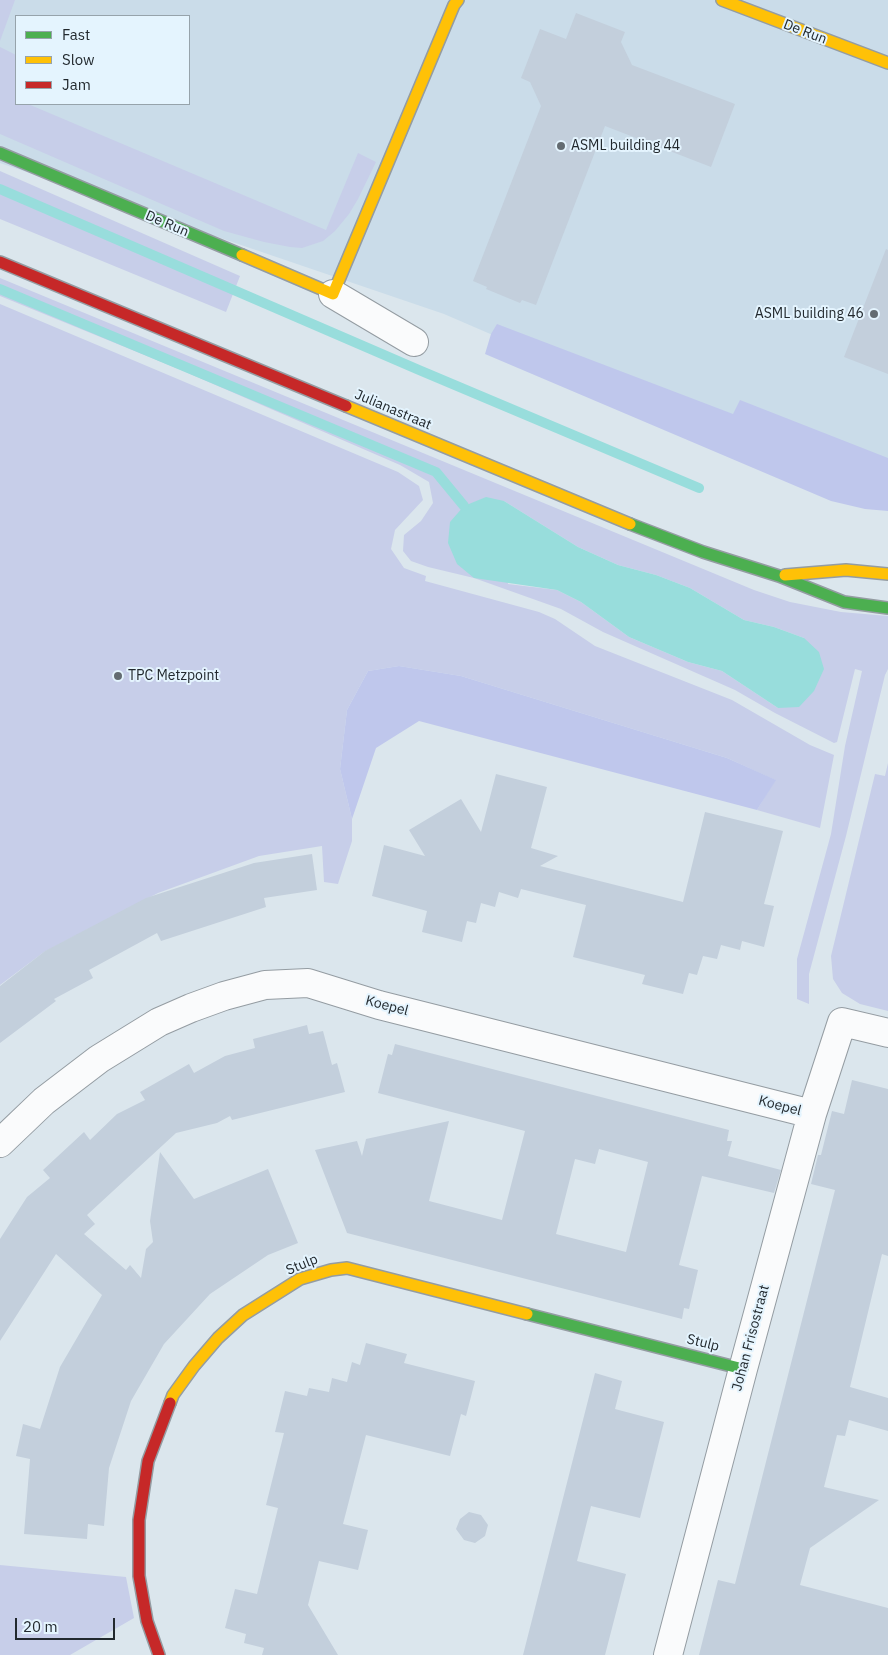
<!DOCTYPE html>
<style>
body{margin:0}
#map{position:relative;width:888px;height:1655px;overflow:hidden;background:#dbe6ed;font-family:"IBM Plex Sans",sans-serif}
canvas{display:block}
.legend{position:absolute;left:15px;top:15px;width:175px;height:90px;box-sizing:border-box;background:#e4f4fe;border:1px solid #96a3ab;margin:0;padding:6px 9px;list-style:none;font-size:15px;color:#22292e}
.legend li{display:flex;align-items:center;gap:10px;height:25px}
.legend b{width:25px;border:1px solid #96a3ab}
.scale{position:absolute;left:15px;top:1618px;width:100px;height:22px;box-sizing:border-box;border:2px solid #22292e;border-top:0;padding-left:6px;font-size:15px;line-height:18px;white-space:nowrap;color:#22292e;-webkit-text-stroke:4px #e4f4fe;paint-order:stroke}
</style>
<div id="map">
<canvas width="888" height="1655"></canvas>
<ul class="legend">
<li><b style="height:6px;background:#4caf50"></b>Fast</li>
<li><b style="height:6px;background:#ffc107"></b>Slow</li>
<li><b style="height:6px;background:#c62828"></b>Jam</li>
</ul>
<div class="scale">20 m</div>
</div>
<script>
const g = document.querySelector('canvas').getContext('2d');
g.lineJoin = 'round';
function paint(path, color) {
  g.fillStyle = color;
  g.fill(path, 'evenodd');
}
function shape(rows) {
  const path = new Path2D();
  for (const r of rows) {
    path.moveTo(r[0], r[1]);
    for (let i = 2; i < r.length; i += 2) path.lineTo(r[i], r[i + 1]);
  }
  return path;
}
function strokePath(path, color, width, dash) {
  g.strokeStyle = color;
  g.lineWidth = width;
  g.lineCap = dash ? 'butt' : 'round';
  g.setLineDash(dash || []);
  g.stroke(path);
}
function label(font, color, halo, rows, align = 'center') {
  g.font = font + ' "IBM Plex Sans",sans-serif';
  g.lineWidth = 4;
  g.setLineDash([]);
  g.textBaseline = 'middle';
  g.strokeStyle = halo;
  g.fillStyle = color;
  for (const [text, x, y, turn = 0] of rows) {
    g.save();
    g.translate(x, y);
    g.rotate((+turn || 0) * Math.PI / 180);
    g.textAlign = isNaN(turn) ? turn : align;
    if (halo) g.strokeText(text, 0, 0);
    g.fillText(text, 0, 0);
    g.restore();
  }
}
paint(shape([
 [0,0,888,0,888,486,829,480,444,314,0,163],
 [16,16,189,16,189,104,16,104]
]), '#cadce9');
paint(shape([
 [0,0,15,0,0,41],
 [0,47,16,55,16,104,28,104,326,230,358,153,376,162,358,199,349,214,335,231,323,241,302,248,290,247,264,242,224,231,0,134],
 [0,171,240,276,226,312,0,219],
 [0,278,754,590,790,602,841,612,888,616,888,669,885,675,846,836,809,974,809,1004,797,999,797,959,831,834,845,746,862,671,855,669,837,742,834,743,775,713,735,690,603,632,561,609,474,578,428,567,411,561,403,551,404,535,421,521,433,503,429,482,400,465,181,370,0,296],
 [504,501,578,547,618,565,656,575,690,588,744,620,774,627,804,638,778,708,722,671,688,662,629,637,581,602,557,590,508,584],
 [0,304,398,472,419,486,423,500,395,530,391,549,404,568,426,576,425,581,539,612,555,619,595,646,732,700,810,745,834,755,820,828,757,810,775,780,727,758,461,676,399,666,368,671,347,710,340,769,352,819,352,841,338,884,324,882,322,846,259,856,158,893,44,952,0,985],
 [888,763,888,1011,860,1004,842,993,833,979,831,956,875,774,885,776],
 [0,1565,126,1577,134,1618,70,1655,0,1655]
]), '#c7cee9');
paint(shape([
 [497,324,733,414,740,400,888,458,888,511,865,509,831,501,485,354,491,334],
 [399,666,461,676,727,758,776,780,757,810,419,721,376,748,352,819,340,769,347,710,368,671]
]), '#bfc7ec');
paint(shape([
 [486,497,504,501,578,547,618,565,656,575,690,588,744,620,774,627,804,638,819,652,824,669,814,691,799,707,778,708,722,671,688,662,629,637,581,602,557,590,474,578,457,564,448,543,450,522,464,506]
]), '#98dddc');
strokePath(shape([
 [0,189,419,370,699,488],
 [0,289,436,472,464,506]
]), '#98dddc', 10);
paint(shape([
 [576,13,625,32,621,42,632,65,735,104,711,167,605,126,536,305,522,300,520,303,486,289,487,287,473,281,541,106,530,82,521,78,540,29,566,39],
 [886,249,888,250,888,374,844,357],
 [496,774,547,787,531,848,558,856,540,866,683,902,705,812,783,831,764,904,774,906,764,947,742,941,740,950,721,945,717,959,703,956,697,975,689,973,683,994,642,984,645,975,573,957,586,905,521,889,518,898,499,892,495,907,481,903,476,923,467,921,462,942,422,932,427,911,372,896,384,845,425,856,409,830,461,799,481,832],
 [312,854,317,890,264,898,266,907,161,941,157,933,89,970,93,978,54,999,56,1001,0,1043,0,986,45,951,146,898,254,863],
 [307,1025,309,1034,323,1031,332,1065,337,1063,345,1092,232,1120,230,1116,217,1123,176,1133,87,1215,95,1224,84,1234,126,1270,130,1265,141,1278,146,1249,153,1242,150,1221,160,1152,194,1199,268,1169,298,1243,268,1255,210,1294,164,1344,131,1401,109,1468,104,1526,88,1524,87,1539,24,1534,30,1459,16,1456,23,1424,40,1429,60,1367,102,1295,56,1254,0,1341,0,1239,27,1197,50,1178,43,1170,84,1132,90,1140,117,1114,145,1100,140,1092,189,1064,194,1073,225,1056,255,1048,253,1039],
 [395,1044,729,1130,727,1141,732,1141,728,1156,781,1170,774,1193,702,1176,679,1265,698,1270,689,1309,684,1308,682,1319,347,1233,315,1150,357,1141,362,1156,366,1139,449,1121,429,1201,502,1220,525,1131,378,1093,388,1054,392,1055],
 [599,1149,648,1162,626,1252,556,1234,575,1159,595,1164],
 [852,1080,888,1089,888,1256,882,1254,850,1387,888,1398,888,1431,849,1420,845,1436,837,1435,824,1487,879,1500,810,1548,800,1585,888,1608,888,1655,699,1655,718,1580,735,1584,835,1190,811,1184,818,1155,821,1155,832,1111,844,1114],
 [366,1343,407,1354,404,1363,475,1381,466,1416,461,1414,450,1456,366,1435,343,1524,368,1530,358,1570,319,1561,308,1605,338,1655,262,1655,264,1648,244,1643,246,1634,225,1628,235,1589,257,1594,278,1508,266,1505,284,1433,275,1432,285,1391,307,1396,309,1388,329,1392,332,1378,347,1382,352,1362,360,1365],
 [595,1373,622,1381,615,1409,664,1422,640,1518,591,1506,577,1561,626,1574,605,1655,523,1655],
 [469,1512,481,1515,488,1525,485,1536,475,1543,464,1540,456,1529,460,1519]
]), '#c3cfdc');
const street = shape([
 [333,294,414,342],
 [0,1143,44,1101,99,1059,159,1022,191,1008,224,996,265,985,308,983,379,1005,812,1114],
 [668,1655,743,1369,812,1114,842,1022,888,1033]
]);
const fast = shape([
 [0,153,242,255],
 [630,524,703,552,779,576,844,602,888,608],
 [527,1314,743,1369]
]);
const slow = shape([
 [722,0,888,63],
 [242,255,333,294,454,5,458,0],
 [346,406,630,524],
 [785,575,846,570,888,574],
 [170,1403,173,1395,194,1366,218,1338,243,1315,300,1279,331,1270,347,1268,527,1314]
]);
const jam = shape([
 [0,262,346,406],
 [159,1655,147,1621,139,1576,139,1520,148,1461,170,1403]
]);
strokePath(street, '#949ca2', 30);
strokePath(fast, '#949ca2', 14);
strokePath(slow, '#949ca2', 14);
strokePath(jam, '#949ca2', 14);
strokePath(street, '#fafbfc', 28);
strokePath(fast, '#4caf50', 11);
strokePath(slow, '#ffc107', 11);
strokePath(jam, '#c62828', 11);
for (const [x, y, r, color] of [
 [561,146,5,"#636b71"],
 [874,314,5,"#636b71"],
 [118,676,5,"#636b71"]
]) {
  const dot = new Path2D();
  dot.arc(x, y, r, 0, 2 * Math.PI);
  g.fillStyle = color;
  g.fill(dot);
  strokePath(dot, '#e4f4fe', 2);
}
label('14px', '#22292e', '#e4f4fe', [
 ["De Run",805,32,21],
 ["De Run",167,224,23],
 ["Julianastraat",393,410,23],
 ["Koepel",387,1006,15],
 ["Koepel",780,1106,15],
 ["Stulp",302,1265,-22],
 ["Johan Frisostraat",751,1338,-75],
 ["Stulp",703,1343,14]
]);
label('14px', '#22292e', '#e4f4fe', [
 ["ASML building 44",571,146],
 ["ASML building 46",864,314,"right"],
 ["TPC Metzpoint",128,676]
], 'left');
</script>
